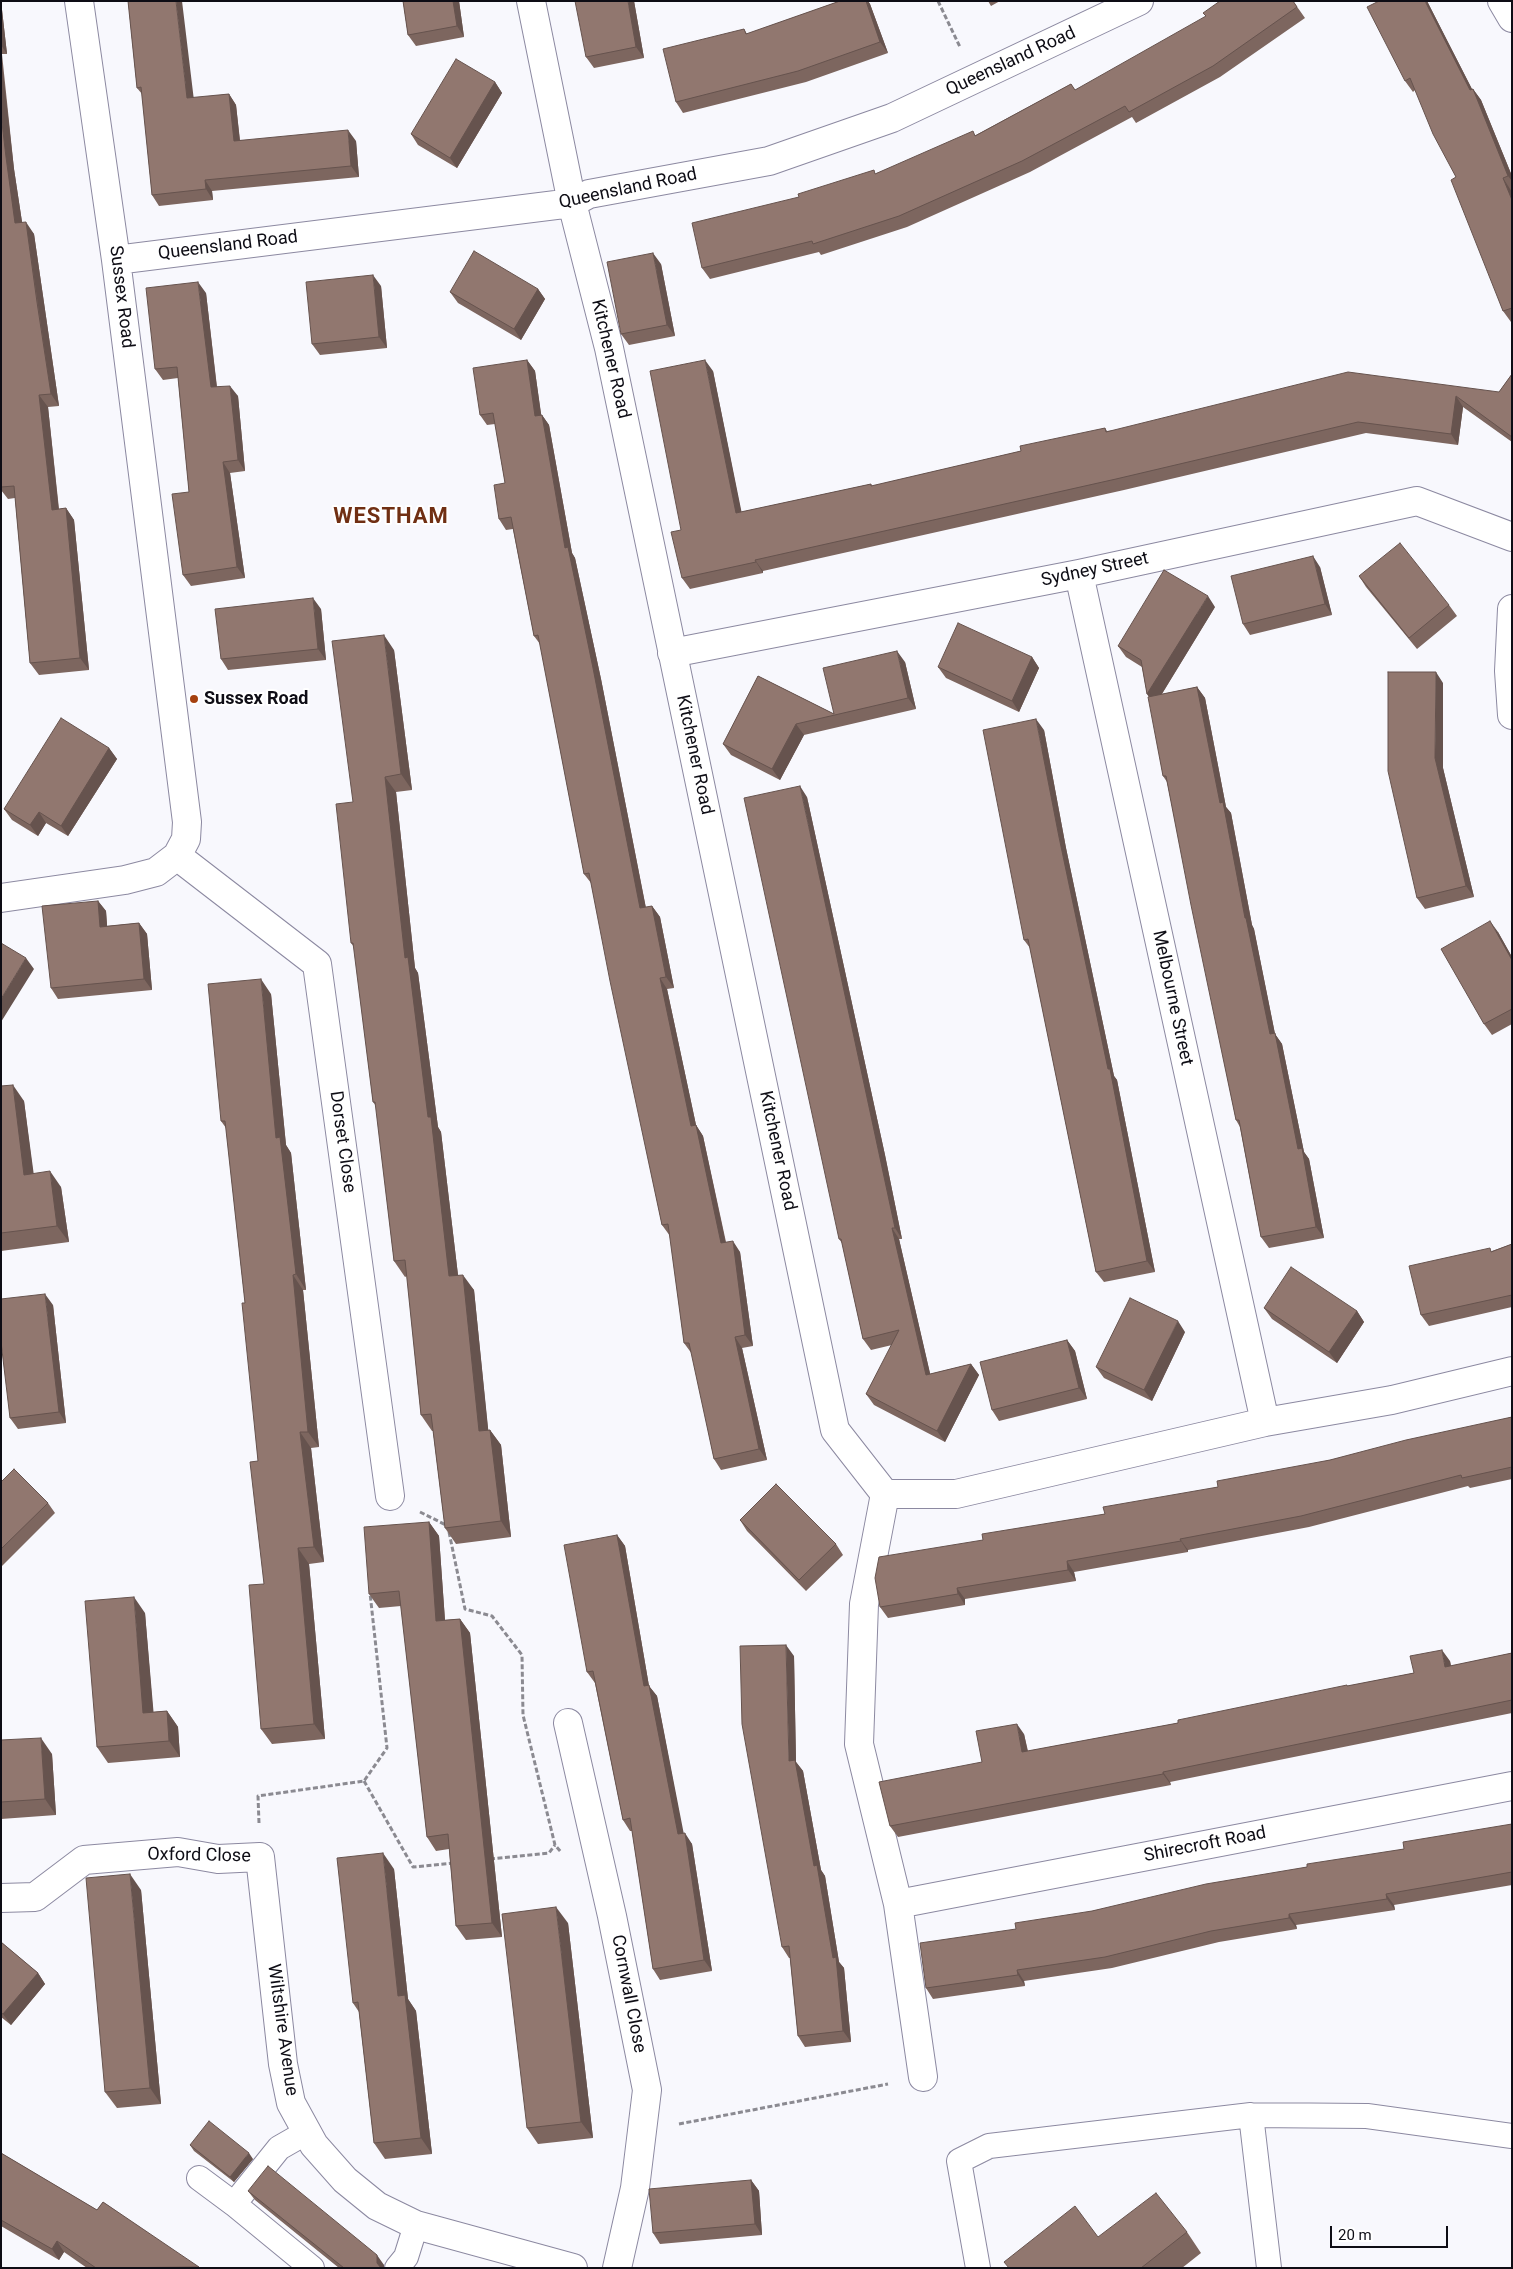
<!DOCTYPE html>
<style>
body{margin:0}
#map{position:relative;width:1513px;height:2269px;overflow:hidden;background:#f8f8fd;font-family:Roboto,sans-serif}
canvas{display:block}
.frame{position:absolute;inset:0;border:2px solid #0e0d15;pointer-events:none}
.scale{position:absolute;left:1330px;top:2226px;width:118px;height:22px;box-sizing:border-box;border:2px solid #0e0d15;border-top:0;padding-left:6px;font-size:15px;line-height:18px;white-space:nowrap;color:#0e0d15;-webkit-text-stroke:4px #fff;paint-order:stroke}
</style>
<div id="map">
<canvas width="1513" height="2269"></canvas>
<div class="frame"></div>
<div class="scale">20 m</div>
</div>
<script>
const g = document.querySelector('canvas').getContext('2d');
g.lineJoin = 'round';
function shape(rows) {
  const path = new Path2D();
  for (const r of rows) {
    path.moveTo(r[0], r[1]);
    for (let i = 2; i < r.length; i += 2) path.lineTo(r[i], r[i + 1]);
  }
  return path;
}
function strokePath(path, color, width, dash) {
  g.strokeStyle = color;
  g.lineWidth = width;
  g.lineCap = dash ? 'butt' : 'round';
  g.setLineDash(dash || []);
  g.stroke(path);
}
function paint(path, color) {
  g.fillStyle = color;
  g.fill(path, 'evenodd');
}
function label(font, color, halo, rows, align = 'center') {
  g.font = font + ' Roboto,sans-serif';
  g.lineWidth = 4;
  g.setLineDash([]);
  g.textBaseline = 'middle';
  g.strokeStyle = halo;
  g.fillStyle = color;
  for (const [text, x, y, turn = 0] of rows) {
    g.save();
    g.translate(x, y);
    g.rotate((+turn || 0) * Math.PI / 180);
    g.textAlign = isNaN(turn) ? turn : align;
    if (halo) g.strokeText(text, 0, 0);
    g.fillText(text, 0, 0);
    g.restore();
  }
}
const lane = shape([
 [307,2132,279,2148,234,2204,312,2268],
 [199,2178,234,2204],
 [397,2268,406,2257,416,2225],
 [978,2268,959,2161,989,2146,1251,2115],
 [1269,2268,1251,2115,1367,2116,1512,2136]
]);
const street = shape([
 [531,1,572,203,609,348,835,1430,885,1494],
 [1502,1,1512,18],
 [116,260,572,203,589,194,769,161,892,118,1139,1],
 [1079,574,1265,1422],
 [1512,609,1509,671,1512,715],
 [672,653,1079,574,1417,501,1512,537],
 [177,856,317,964,390,1496],
 [1,898,125,880,156,872,177,856,186,839,187,822,116,260,79,1],
 [885,1494,956,1494,1265,1422,1392,1400,1512,1371],
 [885,1494,864,1604,859,1744,898,1904,923,2077],
 [568,1723,612,1916,647,2090,635,2188,617,2268],
 [1,1898,35,1897,84,1860,178,1852,218,1859,260,1857,283,2064,291,2103,314,2145,345,2180,377,2206,416,2225,573,2268],
 [898,1904,1512,1786]
]);
strokePath(lane, '#8c89a1', 26);
strokePath(street, '#8c89a1', 30);
strokePath(shape([
 [938,1,960,47],
 [420,1512,448,1526],
 [449,1532,465,1609,492,1616,522,1655,523,1715,555,1845,561,1852],
 [364,1781,413,1867,454,1863],
 [259,1823,258,1796,364,1781,387,1748,370,1593],
 [490,1859,549,1853,555,1845],
 [679,2124,888,2084]
]), '#8b8a91', 3, [5, 2.5]);
strokePath(lane, '#fff', 24);
strokePath(street, '#fff', 28);
paint(shape([
 [1,1,7,54,2,54,14,169,22,222,34,234,59,406,48,407,59,509,66,508,74,520,89,670,39,675,30,663,15,498,8,499,1,490],
 [128,1,194,98,229,94,236,105,240,140,356,141,359,177,212,191,213,200,159,206,152,195,142,94,137,88],
 [403,1,459,1,464,37,416,46,408,35],
 [634,1,644,58,594,68,586,57],
 [840,1,868,1,870,4,888,53,806,82,683,113,676,102,744,29,747,34],
 [988,1,1000,1,991,6],
 [1293,1,1305,18,1220,77,1136,123,1132,117,1030,172,907,227,821,255,819,252,710,279,702,268,877,173,976,135,1071,84,1075,90],
 [1427,1,1472,89,1473,89,1481,100,1512,176,1512,188,1511,189,1512,192,1512,322,1511,322,1503,311,1456,177,1415,90,1413,92,1405,81],
 [495,82,502,93,457,168,418,145,411,134],
 [661,264,675,336,629,345,621,334],
 [381,286,387,348,320,355,312,344],
 [538,289,545,299,521,340,458,303,450,292],
 [206,293,217,387,238,396,245,471,230,473,245,578,191,586,183,575,189,492,178,378,163,380,155,369],
 [527,360,535,371,541,415,542,415,549,425,572,553,575,558,601,679,646,908,652,906,660,917,674,988,667,989,696,1125,703,1136,726,1242,740,1252,753,1346,742,1348,767,1460,721,1470,714,1459,692,1354,684,1343,670,1236,662,1225,591,883,584,874,540,644,534,636,513,529,506,530,499,519,505,483,495,424,487,425,480,415],
 [713,371,741,512,871,484,872,486,1021,451,1105,428,1107,431,1499,392,1512,374,1512,442,1463,407,1458,445,1366,433,1124,490,763,571,763,573,690,589,682,578,681,530],
 [1320,567,1332,615,1250,635,1243,624],
 [1359,576,1449,605,1457,616,1417,649,1366,587],
 [1215,607,1162,694,1197,687,1205,698,1226,807,1231,813,1252,925,1254,929,1275,1034,1282,1044,1304,1152,1309,1159,1324,1238,1269,1248,1261,1237,1240,1127,1236,1120,1167,782,1163,776,1149,697,1147,694,1142,667,1126,657,1118,646],
 [321,609,326,660,228,670,221,659],
 [394,650,412,790,396,792,415,968,418,973,438,1127,441,1132,458,1275,474,1290,488,1430,490,1430,501,1445,511,1537,456,1544,445,1528,433,1431,432,1431,421,1415,407,1276,405,1277,394,1261,376,1106,373,1102,354,947,351,943,353,802],
 [1032,657,1039,668,1019,712,946,678,938,667],
 [905,662,916,709,804,735,780,780,731,755,723,744,758,676,834,714],
 [1443,683,1443,768,1474,897,1425,909,1417,898],
 [1044,730,1066,848,1114,1076,1117,1080,1155,1272,1104,1282,1096,1272,1030,948,1024,940],
 [109,748,117,759,68,836,46,823,38,836,12,820,4,809],
 [807,797,885,1155,902,1239,899,1239,930,1374,971,1364,979,1375,945,1442,874,1405,866,1394,892,1345,871,1350,863,1339,842,1243,839,1239],
 [98,901,106,911,107,926,139,923,147,934,152,990,58,999,51,988],
 [1498,932,1512,957,1512,1024,1492,1035,1484,1024],
 [271,994,286,1145,291,1153,306,1290,303,1290,319,1447,311,1448,324,1562,309,1564,325,1739,272,1744,261,1729,264,1584,258,1461,245,1303,226,1128,221,1121],
 [1,1086,24,1101,33,1173,61,1187,69,1242,1,1251],
 [1512,1244,1512,1307,1429,1326,1421,1315,1492,1251],
 [53,1305,66,1423,18,1429,10,1418],
 [1264,1308,1357,1311,1364,1322,1337,1363,1272,1319],
 [1185,1332,1152,1401,1104,1378,1096,1367],
 [1067,1340,1075,1351,1087,1399,999,1421,992,1410],
 [1512,1417,1512,1479,1470,1488,1468,1486,1309,1527,1188,1550,1188,1552,1074,1572,1076,1581,965,1599,965,1605,888,1618,880,1607,983,1540,1105,1514,1330,1460],
 [1,1482,48,1503,55,1513,1,1567],
 [740,1520,836,1544,843,1555,806,1591,747,1531],
 [429,1522,439,1536,445,1620,460,1619,470,1633,502,1937,466,1940,456,1926,449,1849,436,1851,427,1837,401,1606,379,1608,369,1594],
 [617,1535,625,1546,649,1686,657,1696,683,1834,692,1844,712,1971,660,1980,653,1969,632,1831,630,1831,623,1820,595,1683,587,1672],
 [145,1613,153,1712,167,1711,178,1727,180,1757,108,1763,97,1747],
 [1512,1653,1512,1713,1170,1782,1171,1785,898,1837,890,1826,982,1762,1024,1734,1028,1751,1178,1723,1348,1686,1414,1673,1450,1661,1451,1666],
 [794,1656,796,1762,803,1771,821,1870,825,1876,839,1962,844,1968,851,2042,805,2047,798,2036,790,1958,789,1958,782,1947],
 [1,1740,52,1754,56,1815,1,1819],
 [1512,1824,1512,1885,1394,1905,1395,1910,1296,1925,1297,1929,1219,1942,1112,1968,1024,1981,1025,1986,933,1999,926,1988,1016,1929,1092,1911,1307,1867,1404,1849],
 [394,1869,408,1999,416,2011,432,2154,385,2159,374,2143,359,2012,353,2003],
 [141,1890,161,2104,117,2108,105,2092],
 [568,1923,593,2138,538,2144,527,2128],
 [1,1942,38,1973,45,1984,11,2025,1,2017],
 [190,2145,253,2159,234,2182,194,2151],
 [1,2153,97,2210,103,2202,199,2268,87,2268,64,2252,59,2260,1,2226],
 [751,2180,759,2191,762,2235,660,2244,653,2233],
 [248,2191,384,2265,384,2268,339,2268,255,2200],
 [1187,2232,1201,2253,1182,2268,1009,2268,1098,2237]
]), '#7d665f');
paint(shape([
 [1,1,7,54,1,45],
 [176,1,182,1,195,109,187,98],
 [453,1,459,1,464,37,457,26],
 [628,1,634,1,644,58,636,47],
 [866,1,868,1,870,4,888,53,880,42],
 [1425,1,1427,1,1478,101,1470,90],
 [1,54,14,169,24,235,15,223,6,157,1,114],
 [495,82,502,93,457,168,450,158],
 [1473,89,1481,100,1512,176,1512,181,1508,176],
 [229,94,236,105,241,152,234,141],
 [348,130,356,141,359,177,351,166],
 [1503,178,1512,192,1512,200],
 [205,180,212,191,213,200,206,189],
 [26,222,34,234,59,406,51,394],
 [653,253,661,264,675,336,667,325],
 [373,275,381,286,387,348,379,337],
 [198,282,206,293,218,398,211,387],
 [538,289,545,299,521,340,514,329],
 [527,360,535,371,543,427,535,416],
 [705,360,713,371,744,524,736,513],
 [230,386,238,396,245,471,238,460],
 [39,395,48,407,60,522,52,510],
 [1456,396,1463,407,1458,445,1451,434],
 [542,415,549,425,572,553,575,558,601,679,648,919,640,908,565,548],
 [223,462,230,473,245,578,237,567],
 [66,508,74,520,89,670,80,658],
 [1313,556,1320,567,1332,615,1325,604],
 [755,560,763,571,763,573,756,562],
 [1208,596,1215,607,1155,705,1147,694],
 [313,598,321,609,326,660,318,649],
 [384,635,394,650,412,790,401,774],
 [897,651,905,662,916,709,908,698],
 [1032,657,1039,668,1019,712,1012,701],
 [1436,672,1443,683,1443,768,1474,897,1466,886,1435,758],
 [1197,687,1205,698,1226,807,1231,813,1252,925,1254,929,1275,1034,1282,1044,1304,1152,1309,1159,1324,1238,1316,1227,1270,1034,1220,803],
 [1036,719,1044,730,1066,848,1114,1076,1117,1080,1155,1272,1147,1261,1059,837],
 [796,724,804,735,780,780,772,769],
 [109,748,117,759,68,836,61,826],
 [385,777,396,792,415,968,418,973,438,1127,441,1132,460,1292,449,1276,428,1117,405,958],
 [800,786,807,797,885,1155,902,1239,895,1228],
 [39,812,46,823,38,836,30,825],
 [98,901,106,911,108,938,100,927],
 [652,906,660,917,674,988,666,977],
 [1490,921,1498,932,1512,957,1512,960],
 [139,923,147,934,152,990,144,979],
 [26,958,34,969,1,1022,1,999],
 [660,978,667,989,696,1125,703,1136,728,1254,721,1243,691,1126],
 [261,979,271,994,286,1145,291,1153,306,1290,296,1274,276,1138],
 [13,1085,24,1101,36,1191,24,1175],
 [50,1171,61,1187,69,1242,57,1226],
 [892,1228,899,1239,933,1386,926,1375],
 [733,1241,740,1252,753,1346,745,1335],
 [293,1275,303,1290,319,1447,308,1432],
 [463,1275,474,1290,490,1447,479,1431],
 [45,1294,53,1305,66,1423,59,1412],
 [1357,1311,1364,1322,1337,1363,1329,1352],
 [1178,1321,1185,1332,1152,1401,1144,1390],
 [735,1337,742,1348,767,1460,759,1449],
 [1067,1340,1075,1351,1087,1399,1079,1388],
 [971,1364,979,1375,945,1442,937,1431],
 [490,1430,501,1445,511,1537,501,1521],
 [300,1432,311,1448,324,1562,314,1547],
 [429,1522,439,1536,446,1635,436,1621],
 [617,1535,625,1546,649,1686,657,1696,686,1845,678,1834,644,1686],
 [1180,1539,1188,1550,1188,1552,1181,1541],
 [298,1548,309,1564,325,1739,314,1724],
 [1067,1561,1074,1572,1076,1581,1068,1570],
 [957,1588,965,1599,965,1605,958,1594],
 [134,1597,145,1613,155,1729,143,1713],
 [460,1619,470,1633,502,1937,492,1923],
 [786,1645,794,1656,796,1762,803,1771,821,1870,825,1876,839,1962,844,1968,851,2042,843,2031,833,1958,814,1866,789,1761],
 [1442,1650,1450,1661,1453,1678,1445,1667],
 [167,1711,178,1727,180,1757,169,1741],
 [1017,1724,1024,1734,1030,1763,1022,1752],
 [41,1738,52,1754,56,1815,45,1799],
 [1163,1772,1170,1782,1171,1785,1163,1774],
 [685,1833,692,1844,712,1971,704,1960],
 [383,1853,394,1869,408,1999,416,2011,432,2154,421,2138,398,1996],
 [130,1874,141,1890,161,2104,150,2088],
 [1386,1894,1394,1905,1395,1910,1387,1899],
 [556,1907,568,1923,593,2138,581,2122],
 [1289,1914,1296,1925,1297,1929,1289,1918],
 [1017,1970,1024,1981,1025,1986,1018,1975],
 [38,1973,45,1984,11,2025,3,2014],
 [249,2153,253,2159,234,2182,230,2177],
 [751,2180,759,2191,762,2235,755,2224],
 [57,2241,64,2252,59,2260,52,2249],
 [377,2255,384,2265,384,2268,381,2268,377,2263]
]), '#66534e');
const building = shape([
 [128,1,176,1,187,98,229,94,234,141,348,130,351,166,205,180,206,189,152,195,141,87,137,88,128,1],
 [403,1,453,1,457,26,408,35,403,1],
 [575,1,628,1,636,47,586,57,575,1],
 [840,1,866,1,880,42,798,71,676,102,663,49,744,29,746,34,840,1],
 [1220,1,1293,1,1297,7,1213,66,1129,112,1125,106,1022,161,899,216,813,244,812,241,702,268,692,223,799,197,798,194,874,170,875,174,973,131,975,136,1071,84,1075,90,1206,16,1203,13,1220,1],
 [1379,1,1425,1,1470,90,1473,89,1508,176,1503,178,1512,200,1512,308,1503,311,1451,180,1456,177,1433,134,1410,78,1405,81,1367,7,1379,1],
 [456,59,495,82,450,158,411,134,456,59],
 [1,114,6,157,15,223,26,222,37,302,51,394,39,395,52,510,66,508,80,658,30,663,14,486,1,487,1,114],
 [474,251,538,289,514,329,450,292,474,251],
 [653,253,667,325,621,334,607,262,653,253],
 [373,275,379,337,312,344,306,282,373,275],
 [198,282,211,387,230,386,238,460,223,462,237,567,183,575,172,494,189,492,177,367,155,369,146,288,198,282],
 [527,360,535,416,542,415,565,548,568,547,593,668,640,908,652,906,666,977,660,978,691,1126,696,1125,721,1243,733,1241,745,1335,735,1337,759,1449,714,1459,689,1343,684,1343,668,1224,662,1225,610,981,589,873,584,874,538,635,534,636,511,517,499,519,494,485,505,483,493,413,480,415,473,368,527,360],
 [705,360,736,513,871,484,871,486,1021,451,1020,446,1105,428,1106,432,1348,372,1499,392,1512,374,1512,437,1456,396,1451,434,1358,422,1116,479,755,560,756,562,682,578,671,532,681,530,650,371,705,360],
 [1400,543,1449,605,1409,638,1359,576,1400,543],
 [1313,556,1325,604,1243,624,1231,576,1313,556],
 [1164,570,1208,596,1147,694,1141,660,1118,646,1164,570],
 [313,598,318,649,221,659,215,609,313,598],
 [958,623,1032,657,1012,701,938,667,958,623],
 [384,635,401,774,385,777,405,958,408,957,428,1117,431,1117,449,1276,463,1275,479,1431,490,1430,501,1521,445,1528,431,1414,421,1415,405,1260,394,1261,375,1102,373,1102,353,943,351,943,336,804,353,802,332,641,384,635],
 [897,651,908,698,796,724,772,769,723,744,758,676,834,714,823,668,897,651],
 [1388,672,1436,672,1435,758,1466,886,1417,898,1388,771,1388,672],
 [1197,687,1220,803,1223,802,1245,918,1246,918,1270,1034,1275,1033,1298,1149,1302,1148,1316,1227,1261,1237,1239,1120,1236,1120,1191,905,1166,776,1163,776,1148,697,1197,687],
 [61,718,109,748,61,826,39,812,30,825,4,809,61,718],
 [1036,719,1059,837,1108,1069,1110,1069,1147,1261,1096,1272,1028,939,1024,940,983,730,1036,719],
 [800,786,877,1144,895,1228,892,1228,926,1375,971,1364,937,1431,866,1394,899,1330,863,1339,841,1239,839,1239,744,798,800,786],
 [98,901,100,927,139,923,144,979,51,988,42,906,98,901],
 [1490,921,1512,960,1512,1009,1484,1024,1441,949,1490,921],
 [1,943,26,958,1,999,1,943],
 [261,979,276,1138,280,1137,296,1274,293,1275,308,1432,300,1432,314,1547,298,1548,314,1724,261,1729,249,1585,264,1584,250,1462,258,1461,242,1303,245,1303,225,1121,221,1121,208,984,261,979],
 [13,1085,24,1175,50,1171,57,1226,1,1233,1,1086,13,1085],
 [1512,1244,1512,1295,1421,1315,1409,1266,1490,1248,1491,1252,1512,1244],
 [1291,1267,1357,1311,1329,1352,1264,1308,1291,1267],
 [45,1294,59,1412,10,1418,1,1342,1,1299,45,1294],
 [1130,1298,1178,1321,1144,1390,1096,1367,1130,1298],
 [1067,1340,1079,1388,992,1410,980,1362,1067,1340],
 [1512,1417,1512,1467,1462,1478,1461,1475,1301,1516,1180,1539,1181,1541,1067,1561,1068,1570,957,1588,958,1594,880,1607,875,1578,879,1557,983,1540,982,1534,1105,1514,1103,1507,1218,1487,1217,1481,1330,1460,1406,1440,1512,1417],
 [14,1469,48,1503,1,1549,1,1482,14,1469],
 [776,1484,836,1544,799,1580,740,1520,776,1484],
 [429,1522,436,1621,460,1619,492,1923,456,1926,448,1834,427,1837,399,1591,369,1594,364,1527,429,1522],
 [617,1535,644,1686,649,1685,678,1834,685,1833,704,1960,653,1969,630,1818,623,1820,593,1671,587,1672,564,1545,617,1535],
 [134,1597,143,1713,167,1711,169,1741,97,1747,85,1601,134,1597],
 [786,1645,789,1761,795,1760,814,1866,817,1865,833,1958,836,1957,843,2031,798,2036,789,1946,782,1947,742,1724,740,1646,786,1645],
 [1442,1650,1445,1667,1512,1653,1512,1700,1163,1772,1163,1774,890,1826,879,1782,982,1762,976,1731,1017,1724,1022,1752,1178,1723,1178,1720,1347,1685,1347,1686,1414,1673,1410,1656,1442,1650],
 [41,1738,45,1799,1,1802,1,1740,41,1738],
 [1512,1824,1512,1872,1386,1894,1387,1899,1289,1914,1289,1918,1211,1931,1105,1957,1017,1970,1018,1975,926,1988,920,1943,1016,1929,1015,1923,1092,1911,1206,1884,1307,1867,1307,1864,1404,1849,1403,1842,1512,1824],
 [383,1853,398,1996,405,1995,421,2138,374,2143,358,2002,353,2003,337,1858,383,1853],
 [130,1874,150,2088,105,2092,86,1878,130,1874],
 [556,1907,581,2122,527,2128,502,1914,556,1907],
 [1,1942,38,1973,3,2014,1,2013,1,1942],
 [209,2121,249,2153,230,2177,190,2145,209,2121],
 [1,2153,97,2210,103,2202,199,2267,96,2268,57,2241,52,2249,1,2220,1,2153],
 [268,2166,377,2255,377,2263,381,2268,344,2268,248,2191,268,2166],
 [751,2180,755,2224,653,2233,649,2189,751,2180],
 [1156,2193,1187,2232,1141,2268,1009,2268,1004,2262,1075,2206,1098,2237,1156,2193]
]);
paint(building, '#91776f');
strokePath(building, '#66534e', 1);
for (const [x, y, r, color] of [
 [194,699,5,"#a5400f"]
]) {
  const dot = new Path2D();
  dot.arc(x, y, r, 0, 2 * Math.PI);
  g.fillStyle = color;
  g.fill(dot);
  strokePath(dot, '#fff', 2);
}
label('18px', '#0e0d15', '#fff', [
 ["Queensland Road",1011,62,-25],
 ["Queensland Road",628,189,-12],
 ["Queensland Road",228,246,-7],
 ["Sussex Road",121,297,83],
 ["Kitchener Road",610,359,77],
 ["Sydney Street",1095,570,-12],
 ["Kitchener Road",694,755,78],
 ["Melbourne Street",1172,998,78],
 ["Dorset Close",342,1142,82],
 ["Kitchener Road",777,1151,78],
 ["Shirecroft Road",1205,1845,-11],
 ["Oxford Close",199,1856,1],
 ["Cornwall Close",628,1994,79],
 ["Wiltshire Avenue",282,2030,82]
]);
label('bold 18px', '#0e0d15', '#fff', [
 ["Sussex Road",204,699]
], 'left');
g.letterSpacing = '1px';
label('bold 22px', '#702f13', '#fff', [
 ["WESTHAM",391,517]
]);
g.letterSpacing = '0px';
</script>
